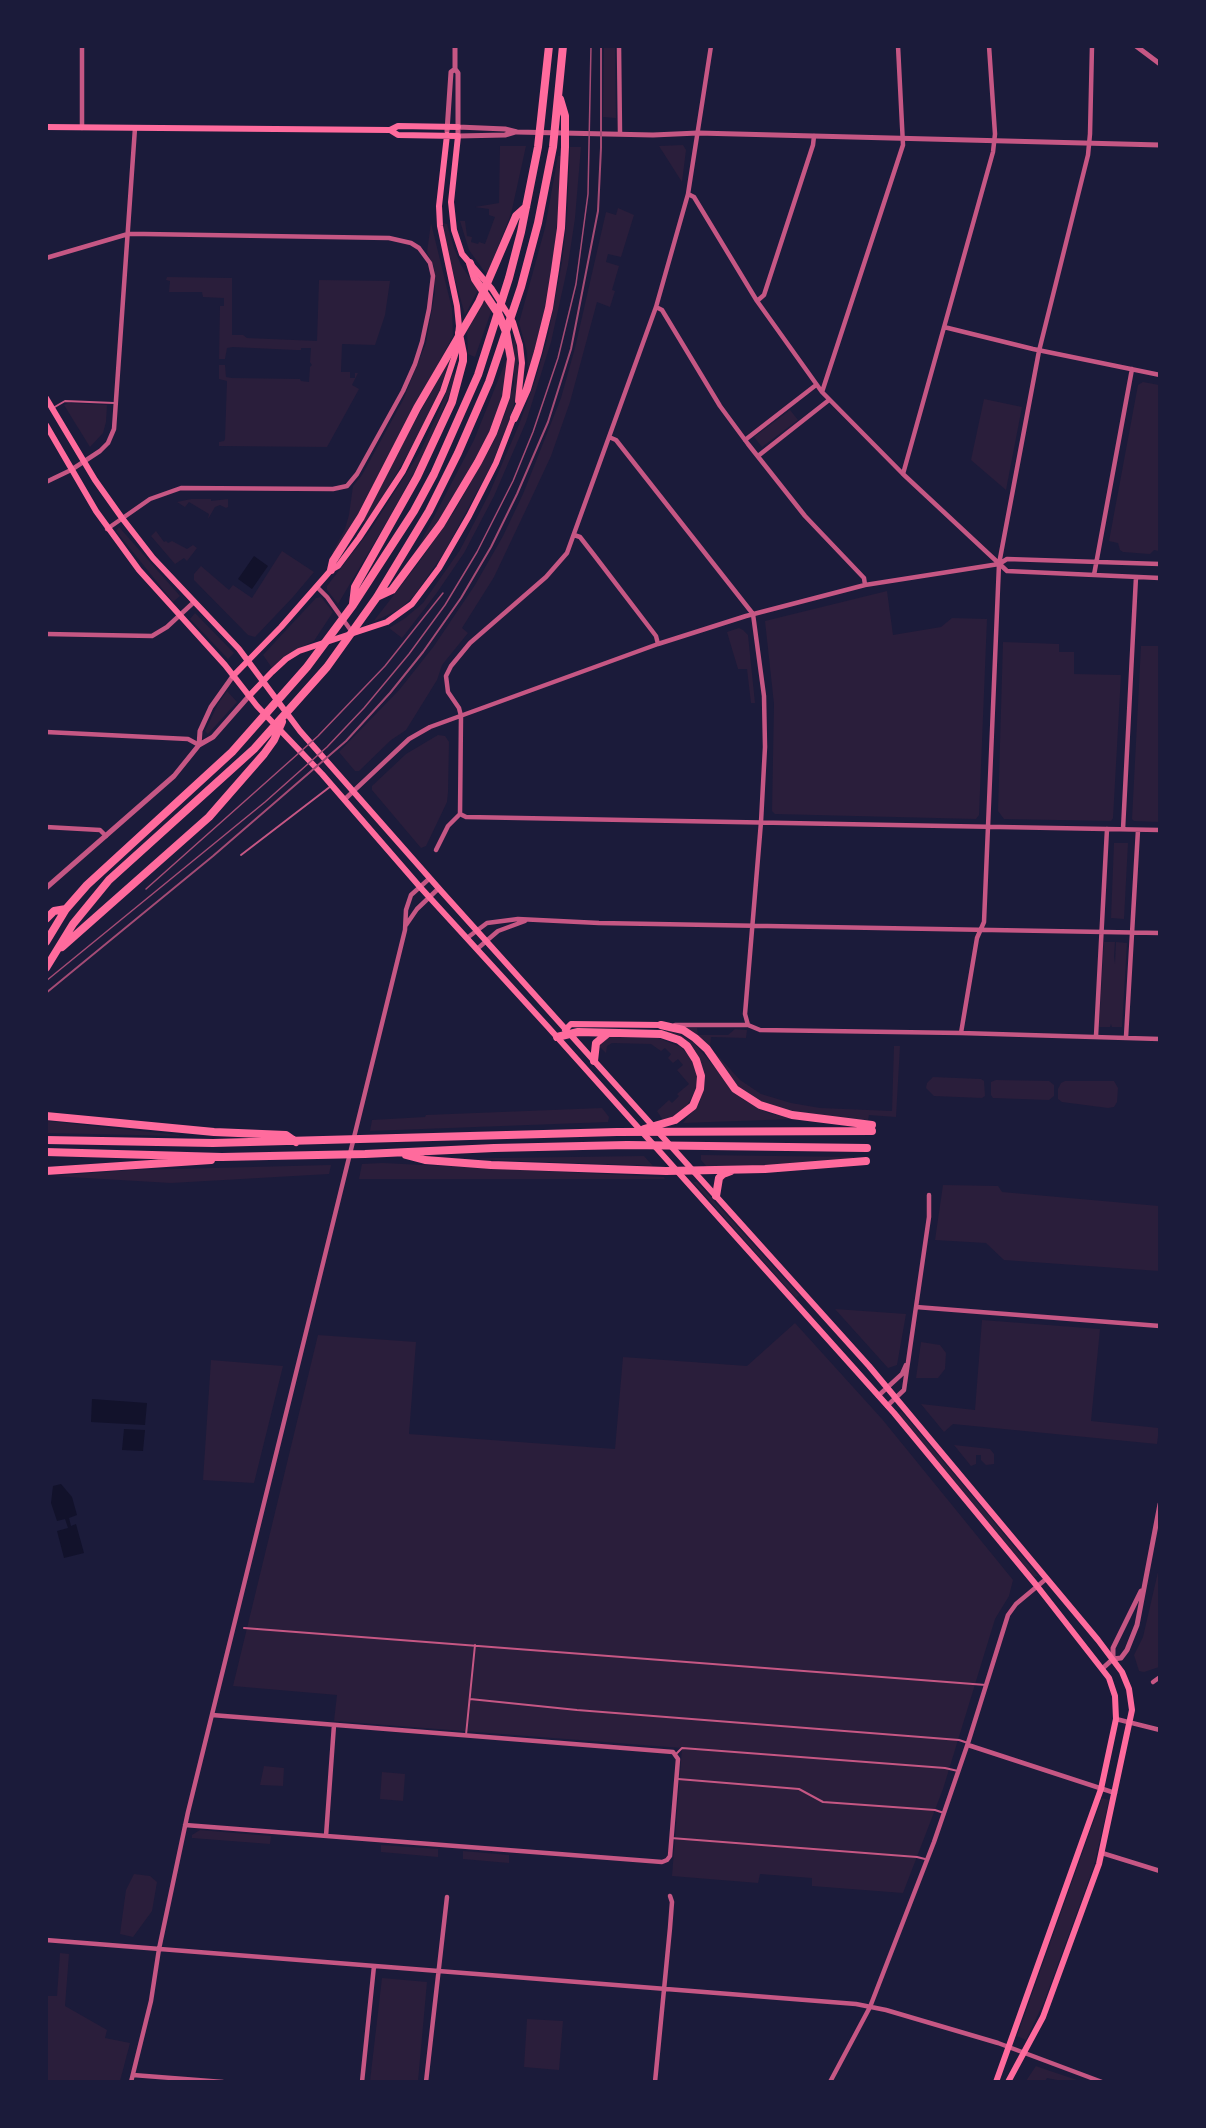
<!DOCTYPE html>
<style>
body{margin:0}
#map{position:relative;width:1206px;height:2128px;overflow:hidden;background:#1b1b3a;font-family:Helvetica,sans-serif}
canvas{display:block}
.frame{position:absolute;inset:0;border:48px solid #1b1b3a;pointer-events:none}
</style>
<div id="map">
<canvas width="1206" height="2128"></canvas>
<div class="frame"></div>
</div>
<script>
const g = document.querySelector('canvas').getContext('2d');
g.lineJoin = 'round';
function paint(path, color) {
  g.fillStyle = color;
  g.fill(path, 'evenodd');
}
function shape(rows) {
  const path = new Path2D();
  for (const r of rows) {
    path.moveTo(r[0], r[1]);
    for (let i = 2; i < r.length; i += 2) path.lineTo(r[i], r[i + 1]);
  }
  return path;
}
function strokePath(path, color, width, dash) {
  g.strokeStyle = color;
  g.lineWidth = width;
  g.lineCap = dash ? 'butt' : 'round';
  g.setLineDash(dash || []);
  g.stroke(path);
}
paint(shape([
 [604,47,615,47,616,118,603,117],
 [683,145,686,150,682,182,659,146],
 [500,146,526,146,511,214,487,275,469,250,460,221,465,221,467,236,472,237,471,242,478,244,479,242,485,244,495,217,489,215,489,209,475,207,499,203],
 [570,147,581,147,575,218,568,265,551,342,526,422,494,496,464,553,436,594,402,638,389,628,404,619,423,603,460,550,489,494,518,427,535,381,548,336,562,262,567,217],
 [558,156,562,156,555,247,544,312,528,376,527,352,519,323,545,228],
 [618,208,634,215,621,257,608,254,606,262,619,266,612,290,615,291,610,307,597,302,570,402,551,456,530,501,494,577,462,628,468,633,442,665,437,680,406,730,391,740,359,771,355,771,339,752,400,689,434,646,475,585,503,536,523,494,561,398,575,348,606,212,616,215],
 [431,223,452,309,453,336,354,522,334,554,332,553,345,529,349,515,353,486,362,475,403,400,426,343,435,292,434,267,427,252],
 [443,223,447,224,454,248,461,265,478,290,465,315,447,251],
 [167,277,232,278,232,335,243,335,247,338,317,341,319,280,390,281,385,315,375,345,342,344,341,372,350,372,350,378,355,378,355,373,358,373,352,385,359,389,327,447,219,446,219,442,224,441,225,439,227,381,219,379,219,365,225,365,226,377,232,378,300,379,301,381,309,382,310,367,312,365,310,362,311,348,301,348,301,350,296,350,233,347,227,348,225,359,219,359,220,306,224,306,224,298,203,297,202,292,169,292,170,281,166,280],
 [485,299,492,309,475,357,468,354,467,331],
 [515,336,520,369,517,394,510,419,492,464,444,553,414,596,400,609,373,622,417,565,454,512,494,441,505,414,514,384,513,342],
 [507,358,504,391,498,411,484,443,447,508,415,553,474,440],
 [450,359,439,392,415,442,384,495,366,523,363,521,410,430],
 [453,374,455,375,450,393,423,456,392,513,338,604,327,590,327,586,371,529,420,452,439,411],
 [1143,382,1159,385,1159,551,1154,550,1150,554,1123,552,1120,550,1118,543,1109,541,1138,385],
 [984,399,1022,407,1006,490,971,460],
 [68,403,107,405,106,422,103,433,90,447,64,405],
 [790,410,798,420,762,447,754,437],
 [191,499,211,499,211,501,228,499,228,507,226,508,220,505,215,507,208,519,209,514,189,502,185,507,177,502],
 [119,527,180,596,173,602,116,531],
 [156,531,164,542,166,541,168,543,172,541,187,549,193,545,197,548,187,561,184,558,175,564,151,536],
 [282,551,314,572,293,597,255,637,248,635,194,580,194,574,201,566,229,590,233,585,252,598],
 [887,591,893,635,941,627,952,618,987,619,979,815,976,819,775,814,772,811,774,704,765,621],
 [321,597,333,612,314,641,296,650,272,668,263,655,316,598],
 [195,613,234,653,228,659,190,619],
 [739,628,743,630,748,635,755,703,751,703,747,669,738,669,727,632],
 [1003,642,1059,644,1059,652,1074,652,1074,674,1121,675,1113,818,1111,821,1004,819,998,811],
 [1141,646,1159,646,1159,822,1134,821,1132,819],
 [227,691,237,702,208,734,205,731,218,704],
 [438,735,445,736,449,742,448,792,447,802,426,846,421,848,372,790,372,786,406,754],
 [1114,843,1128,843,1124,919,1111,918],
 [1104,942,1115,942,1114,956,1115,964,1116,942,1127,943,1122,1027,1112,1027,1111,1024,1110,1027,1099,1027],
 [688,1028,697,1028,698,1035,728,1035,735,1029,747,1030,746,1038,711,1037,710,1047,740,1080,761,1094,791,1103,820,1108,892,1111,894,1046,900,1046,896,1117,869,1115,868,1120,845,1119,774,1108,740,1091,687,1030],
 [666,1030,679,1034,694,1043,742,1099,768,1113,794,1119,683,1123,700,1102,705,1081,703,1068,694,1049,666,1032],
 [610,1037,658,1038,681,1047,690,1057,696,1069,697,1078,697,1087,687,1106,672,1118,663,1120,657,1111,669,1100,672,1103,679,1096,677,1094,689,1084,677,1070,683,1065,678,1059,673,1063,668,1058,671,1054,665,1048,661,1051,651,1044,612,1043,607,1046,606,1053,598,1045],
 [933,1077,981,1079,984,1081,985,1096,982,1098,934,1096,926,1088,927,1083],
 [996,1080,1049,1081,1054,1085,1054,1096,1049,1100,993,1098,991,1095,991,1082],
 [1065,1081,1114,1081,1118,1088,1117,1102,1114,1107,1108,1108,1062,1102,1058,1099,1058,1089,1061,1083],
 [602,1108,609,1117,608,1122,370,1131,372,1120,425,1117,426,1115],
 [47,1121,179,1135,179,1136,47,1133],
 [701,1155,853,1157,853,1158,794,1165,707,1167,701,1160],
 [644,1156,653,1166,469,1159,496,1158],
 [383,1163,664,1177,665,1179,359,1179,362,1164],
 [331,1165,329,1174,171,1183,52,1176,133,1170],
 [693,1182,697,1182,799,1295,796,1298],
 [943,1185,998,1186,1002,1192,1159,1206,1159,1271,1004,1260,986,1243,935,1240],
 [835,1309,906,1314,897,1365,888,1368],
 [982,1320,1100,1329,1091,1421,1159,1428,1157,1444,953,1424,944,1432,921,1404,975,1410],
 [795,1323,882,1419,1013,1580,1009,1596,995,1619,943,1789,903,1893,812,1886,812,1878,760,1874,758,1883,672,1876,682,1748,334,1721,337,1695,233,1686,318,1335,416,1342,409,1434,615,1449,623,1357,747,1366],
 [921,1342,940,1345,946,1353,945,1369,938,1378,916,1378],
 [211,1360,283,1366,254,1483,203,1480],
 [901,1411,989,1516,1038,1576,1034,1577,899,1414],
 [954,1445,990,1449,994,1454,994,1464,986,1465,981,1460,981,1455,976,1455,976,1464,971,1466],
 [1158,1572,1160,1572,1159,1667,1144,1672,1139,1671,1134,1655,1143,1637],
 [264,1766,284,1768,283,1786,260,1785],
 [382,1772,405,1774,403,1801,380,1799],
 [1102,1798,1109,1800,1094,1866,1044,2002,1026,2040,1017,2036],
 [200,1830,271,1836,270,1844,192,1838,192,1835],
 [381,1845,438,1849,438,1857,381,1852],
 [463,1851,509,1855,509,1863,463,1859],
 [134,1874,150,1876,157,1882,152,1911,133,1937,120,1934,126,1890],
 [60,1953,69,1954,65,2006,107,2030,105,2038,130,2043,120,2081,47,2081,47,1996,57,1996],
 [382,1978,427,1982,418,2081,370,2081],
 [527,2019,563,2021,559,2070,524,2067],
 [1036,2066,1050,2071,1080,2081,1062,2081,1047,2078,1045,2081,1026,2081]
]), '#2a1e3b');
paint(shape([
 [254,556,268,566,252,589,238,579],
 [92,1399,147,1403,145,1425,91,1422],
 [124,1429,145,1430,143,1451,122,1450],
 [61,1484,72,1497,77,1515,69,1518,71,1526,76,1524,84,1553,64,1558,57,1531,68,1528,65,1519,57,1521,51,1503,53,1486]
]), '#12122b');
strokePath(shape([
 [53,408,65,401,114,403],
 [241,855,331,786],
 [244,1628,986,1685],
 [470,1699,577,1710,959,1740,968,1743],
 [466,1735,475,1645],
 [676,1754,682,1748,945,1768,958,1771],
 [678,1779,799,1789,823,1802,935,1810,944,1813],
 [671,1838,917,1857,925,1859]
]), '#c65784', 2);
strokePath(shape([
 [619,46,620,133],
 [82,128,82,46],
 [688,194,694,197,757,301,822,392,903,474,1007,571,1160,578],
 [46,258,128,234,144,234,389,238,411,243,419,248,430,263,433,276,429,309,422,342,415,364,403,391,357,474,347,486,333,489,181,488,150,499,107,529],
 [757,301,764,295,813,145,814,136],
 [656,307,662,310,720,406,748,444,805,516,864,578,865,585],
 [944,327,1033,349,1160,375],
 [822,392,903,145,898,46],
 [609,437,616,440,753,614,764,696,765,747,761,822,745,1014,748,1025],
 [745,440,816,385],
 [758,456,829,400],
 [903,474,993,152,995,134,989,46],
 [46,482,71,470,100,451,108,443,114,429,135,128],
 [574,535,580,537,594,555,656,636,658,644],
 [1094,575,1132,369],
 [317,587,327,597,352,632],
 [46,634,152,636,167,627,194,602],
 [46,732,188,739,199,745],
 [344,800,409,739,430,727,658,644,746,616,865,585,999,564,1007,559,1160,564],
 [460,814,466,817,1160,830],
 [46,827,100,830,106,836],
 [1123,829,1136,577],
 [436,850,448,826,460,814,461,716,459,708,448,692,446,676,451,666,470,643,546,577,567,553,656,307,688,194,711,46],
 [406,925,417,909,439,888],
 [467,938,487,923,518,919,599,923,1160,933],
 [477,949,498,931,525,921],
 [675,1025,748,1025,760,1030,961,1033,1160,1039],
 [961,1033,977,938,984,922,999,564,1039,351,1088,155,1090,134,1092,46],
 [1096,1036,1107,829],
 [1126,1037,1138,830],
 [916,1307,1160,1326],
 [878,1396,902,1374,906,1365],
 [887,1406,904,1390,905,1383,929,1217,929,1195],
 [1153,1682,1160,1677],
 [1116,1719,1160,1730],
 [968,1745,1115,1793],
 [185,1825,662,1862,667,1860,670,1856,678,1759,673,1752,212,1715],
 [326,1836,334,1725],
 [1102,1853,1160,1871],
 [46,1940,856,2004,886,2010,998,2043,1102,2082],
 [133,2075,223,2082],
 [131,2082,151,2001,159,1949,188,1812,405,930,406,910,411,895,430,878],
 [362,2082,374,1966],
 [426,2082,447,1897],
 [655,2082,670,1928,672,1902,670,1896],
 [830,2082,870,2007,934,1842,968,1743,1008,1615,1016,1604,1046,1579]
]), '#c65784', 4.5);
strokePath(shape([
 [455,46,455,69,458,73,458,136,505,135,515,132],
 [1136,46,1160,64],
 [458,127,505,129,517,132,653,135,698,133,1160,145],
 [447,131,451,72,455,69],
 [199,745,200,731,211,707,233,676],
 [46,888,174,776,199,745,213,737,249,696],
 [1113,1659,1113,1648,1141,1591],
 [1103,1668,1113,1659,1121,1658,1127,1650,1137,1625,1160,1504]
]), '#c65784', 5);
strokePath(shape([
 [46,127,390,130,398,135,458,136,451,202,454,230,462,254,492,289,513,322,520,345,522,363,518,401],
 [390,130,398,126,458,127],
 [46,398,95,480,122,518,153,558,239,649,300,731,442,892,869,1366,1098,1640,1122,1672,1129,1689,1132,1710,1099,1864,1043,2017,1008,2082],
 [46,425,96,511,139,570,225,665,257,706,322,774,420,887,548,1027,894,1413,1037,1586,1109,1678,1115,1696,1116,1719,1101,1789,996,2082],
 [233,676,281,627,331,570,338,566,359,538,403,471,443,391,456,352,459,326,457,306,440,226,439,206,447,135],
 [249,696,272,672,286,659,299,651,387,622,412,604,439,568,469,516,496,463,515,414],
 [565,1030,571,1024,661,1025]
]), '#ff6b9d', 6);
strokePath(shape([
 [514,418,527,389,538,352,549,308,555,270,561,228,565,147,565,116,560,99],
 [331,570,333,561,361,517,417,408,479,302,516,216,526,207],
 [377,597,392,590,441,524,478,462,493,433,506,397,511,359,506,332,499,315,475,279,470,263],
 [353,604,355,587,417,477,452,402,463,361,463,354,459,334],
 [46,919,54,911,66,909],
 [46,942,66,909,87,885,232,752,307,667,353,605,414,511,434,474,478,375,509,278,521,232,538,147,549,46],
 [62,947,209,817,264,754,274,740,282,722],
 [46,968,73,924,109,880,254,749,327,667,377,597,429,511,458,453,489,382,521,287,538,223,553,147,563,46],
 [661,1025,683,1030,695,1038,707,1049,735,1089,760,1105,792,1115,872,1125],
 [557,1037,578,1032,661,1034,679,1040,687,1046,696,1060,701,1076,700,1089,693,1106,675,1120,644,1129],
 [594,1061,596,1043,607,1034],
 [46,1116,214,1132,286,1135,296,1142],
 [46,1140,213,1143,617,1132,872,1131],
 [46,1152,222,1157,365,1154,494,1148,627,1145,867,1148],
 [406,1155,425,1160,491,1165,666,1171,765,1169,866,1161],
 [46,1171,211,1160],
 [716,1196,719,1178,723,1174,731,1171]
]), '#ff6b9d', 8);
strokePath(shape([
 [146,889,318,736,385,666,443,593],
 [46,981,265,802,327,747,364,708,409,654,445,605,477,552,513,481,533,432,558,358,576,284,588,194,591,46]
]), '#a44b75', 1.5);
strokePath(shape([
 [46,993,213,856,346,741,390,693,423,652,461,598,491,547,517,494,548,422,571,349,598,211,601,148,601,46]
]), '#a44b75', 2);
</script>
